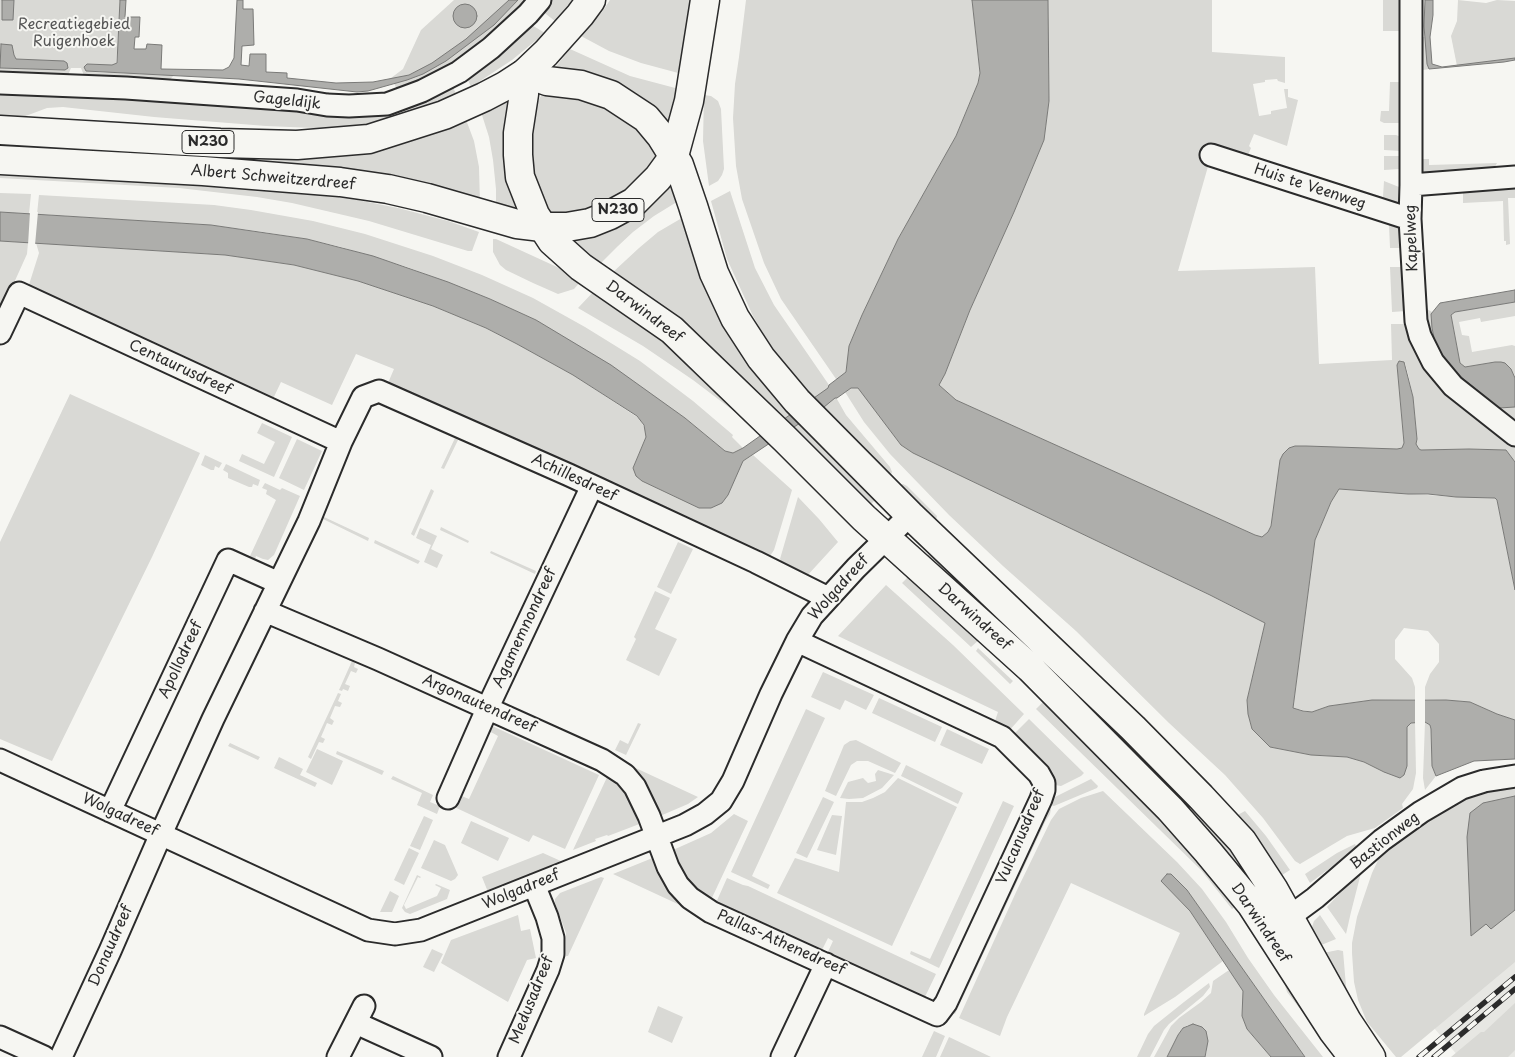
<!DOCTYPE html>
<style>
body{margin:0}
canvas{display:block;background:#f6f6f2}
</style>
<canvas width="1515" height="1057"></canvas>
<script>
const g = document.querySelector('canvas').getContext('2d');
g.lineJoin = 'round';
function paint(path, color) {
  g.fillStyle = color;
  g.fill(path, 'evenodd');
}
function shape(rows) {
  const path = new Path2D();
  for (const r of rows) {
    if (r.length === 3) {
      path.moveTo(r[0] + r[2], r[1]);
      path.arc(r[0], r[1], r[2], 0, 2 * Math.PI);
      continue;
    }
    path.moveTo(r[0], r[1]);
    for (let i = 2; i < r.length; i += 2) path.lineTo(r[i], r[i + 1]);
  }
  return path;
}
function strokePath(path, color, width, dash) {
  g.strokeStyle = color;
  g.lineWidth = width;
  g.lineCap = dash ? 'butt' : 'round';
  g.setLineDash(dash || []);
  g.stroke(path);
}
function label(font, color, halo, rows, align = 'center') {
  g.font = font + ' "Playpen Sans",sans-serif';
  g.lineWidth = 4;
  g.setLineDash([]);
  g.textBaseline = 'middle';
  g.strokeStyle = halo;
  g.fillStyle = color;
  for (const [text, x, y, turn = 0] of rows) {
    g.save();
    g.translate(x, y);
    g.rotate((+turn || 0) * Math.PI / 180);
    g.textAlign = isNaN(turn) ? turn : align;
    if (halo) g.strokeText(text, 0, 0);
    g.fillText(text, 0, 0);
    g.restore();
  }
}
paint(shape([
 [1515,910,1515,1057,1459,1057,1409,999]
]), '#e7e7e3');
paint(shape([
 [0,0,120,0,116,70,88,72,174,75,165,85,85,78,81,68,71,68,68,75,63,79,0,76,0,68,67,70,0,65],
 [454,0,532,0,481,45,427,83,397,89,391,78,403,69,421,30],
 [550,0,572,0,555,21,542,11],
 [610,0,694,0,682,74,641,63,609,51,581,36,602,12],
 [746,0,972,0,980,73,978,83,956,136,898,239,862,315,849,346,846,372,861,390,897,440,901,445,913,453,1210,595,1265,623,1251,683,1247,700,1248,714,1252,729,1270,747,1311,755,1347,757,1364,762,1384,772,1407,766,1407,727,1411,723,1415,722,1416,773,1413,789,1402,804,1403,808,1375,828,1347,836,1300,864,1295,861,1263,818,1225,775,1169,723,1076,631,1003,566,949,515,890,454,864,422,845,392,781,299,764,263,742,199,736,166,733,118,735,84,739,57],
 [1048,0,1212,0,1212,52,1285,57,1285,83,1278,81,1277,79,1265,80,1265,82,1253,84,1259,116,1271,114,1271,111,1287,108,1284,89,1288,89,1288,97,1298,100,1287,146,1254,134,1249,146,1251,148,1248,155,1383,197,1384,181,1404,189,1405,200,1399,206,1209,163,1178,271,1315,267,1319,364,1392,360,1391,324,1408,324,1415,350,1431,377,1442,389,1515,443,1515,462,1506,450,1469,449,1421,450,1419,449,1416,444,1417,439,1413,397,1408,374,1405,363,1397,365,1404,443,1402,448,1397,449,1280,460,1271,526,1268,532,1262,537,1255,535,956,400,939,385,945,374,970,310,1014,212,1044,140,1049,101],
 [1383,0,1401,0,1401,31,1383,31],
 [1458,0,1486,3,1497,0,1515,1,1515,58,1457,66,1451,36,1457,21],
 [530,24,545,33,512,60,471,87,468,80,472,72],
 [1422,37,1425,37,1427,64,1429,69,1423,70,1423,68,1417,68,1418,40],
 [570,49,630,76,679,89,674,121,666,125,554,69],
 [1390,82,1400,82,1401,123,1384,123,1380,121,1381,111,1389,111],
 [452,85,457,96,391,121,354,127,338,129,266,126,154,117,63,107,47,108,23,117,0,120,0,89,351,115,379,115,417,102],
 [544,94,559,94,593,100,613,109,643,132,657,151,657,156,650,169,618,198,578,214,549,214,531,174,531,127,536,106,540,97],
 [704,95,711,96,718,101,721,109,724,169,722,175,718,181,709,186,703,141],
 [508,102,511,104,521,212,496,208,496,189,493,160,489,137,481,112],
 [465,117,474,141,479,167,480,204,0,151,0,139,286,155],
 [1384,135,1396,135,1401,137,1401,151,1384,150],
 [1384,156,1401,156,1400,169,1384,170],
 [1417,159,1429,159,1429,165,1497,163,1492,172,1423,175,1419,170],
 [0,169,327,194,398,208,448,221,479,232,472,251,468,251,369,221,292,203,257,197,179,188,0,178],
 [669,179,680,200,654,216,633,232,618,246,600,264,574,243,575,238],
 [1515,182,1515,198,1508,198,1510,244,1506,245,1506,241,1504,241,1503,201,1463,203,1463,190],
 [730,191,755,268,774,305,829,385,846,415,890,467,892,472,889,479,789,373,765,337,753,316,727,259,711,201],
 [0,193,31,194,29,214,0,212],
 [39,195,214,205,251,210,313,221,365,234,433,256,482,275,533,298,585,327,640,361,693,401,733,435,732,437,743,448,733,453,725,451,685,418,536,320,490,299,407,267,341,247,307,239,263,232,211,225,37,214],
 [687,215,696,247,879,496,869,506,612,273,639,248,658,232],
 [1402,224,1403,248,1390,248,1389,225],
 [493,239,496,239,557,267,581,281,574,289,558,294,533,283,506,270,500,265,493,252],
 [0,241,28,243,27,254,0,314],
 [36,243,225,255,294,265,358,281,433,306,486,328,517,344,573,375,640,419,646,431,646,437,633,468,642,481,699,507,743,461,753,455,792,490,774,550,770,556,767,557,388,383,394,369,356,354,332,405,281,382,272,401,27,291,39,253],
 [1423,251,1427,309,1432,312,1431,314,1435,342,1499,408,1515,407,1515,428,1448,372,1424,323,1421,252],
 [1390,267,1404,267,1406,311,1392,312],
 [595,290,669,344,743,418,693,380,643,346,578,308],
 [1515,302,1515,316,1481,322,1480,318,1459,322,1462,335,1469,336,1472,352,1512,345,1515,346,1515,378,1514,374,1494,362,1465,367,1460,363,1451,315,1455,312],
 [70,394,200,453,152,557,52,761,0,739,0,542],
 [262,423,292,437,274,477,239,461,242,454,264,464,275,442,257,433],
 [455,438,458,440,444,469,441,468],
 [297,439,322,451,304,490,279,478],
 [205,455,222,463,219,468,215,466,214,470,211,470,201,465],
 [226,464,260,480,258,486,253,484,252,487,249,487,228,478,228,473,223,470],
 [265,483,280,490,282,488,300,496,274,555,268,560,263,559,256,556,255,559,250,556,276,500,266,494,267,490,262,488],
 [903,484,907,486,937,516,935,525,895,486],
 [431,489,434,491,414,536,411,534],
 [1339,489,1456,497,1481,497,1495,498,1497,500,1515,590,1515,720,1497,714,1470,702,1446,700,1425,699,1425,687,1430,674,1439,662,1439,644,1428,631,1404,628,1395,640,1395,659,1412,678,1415,687,1415,699,1372,700,1329,706,1312,712,1293,708,1315,540,1331,502],
 [798,497,819,519,838,542,806,577,783,565,780,559],
 [324,517,369,538,368,541,323,519],
 [441,527,469,541,468,543,440,530],
 [420,528,437,536,431,549,443,555,437,568,424,562,431,545,416,538],
 [375,540,420,561,418,564,374,543],
 [678,542,693,549,671,594,657,587],
 [491,551,536,571,535,574,490,553],
 [929,554,1032,651,1083,692,1116,724,1266,887,1252,895,924,560],
 [912,573,980,639,971,647,902,583],
 [886,585,953,645,1024,714,1008,732,994,724,998,712,838,636],
 [655,591,670,598,655,629,677,639,659,676,626,660,636,639,634,637],
 [978,648,1013,681,1010,684,976,651],
 [352,661,355,663,354,667,358,669,356,673,351,671,345,684,350,686,348,691,343,689,342,691,339,690],
 [823,672,874,695,866,710,845,700,840,710,811,697],
 [338,693,341,694,338,701,342,703,340,707,335,706,330,718,334,721,332,725,327,723,321,737,325,739,323,743,319,742,311,759,308,757],
 [879,698,942,727,935,742,872,713],
 [1044,701,1140,793,1239,904,1232,909,1201,870,1036,709],
 [806,709,825,718,752,876,770,885,768,889,731,872],
 [1029,719,1084,773,1081,776,1061,786,1055,785,1012,736],
 [1425,722,1430,725,1431,729,1432,766,1436,776,1425,790,1423,778],
 [638,723,641,724,626,755,615,750,620,740,628,744],
 [490,725,599,775,565,849,533,835,529,842,450,805,459,795,469,799,498,736,489,731],
 [947,729,989,749,982,764,940,745],
 [856,740,901,763,895,773,868,761,857,761,851,765,836,796,825,791,844,745,850,741],
 [230,743,260,757,258,760,228,746],
 [317,749,343,761,332,785,306,772],
 [337,751,384,771,382,775,336,754],
 [279,757,303,769,300,775,317,783,315,787,274,768],
 [627,764,698,797,688,804,660,816],
 [906,765,963,793,958,804,901,776],
 [878,770,894,775,882,788,863,798,849,799,840,798,848,782,863,778,868,783,876,781,875,774],
 [609,773,625,786,642,823,608,836,607,835,595,839,596,841,573,850],
 [393,776,433,795,430,802,440,806,437,814,417,805,422,793,391,779],
 [898,778,957,807,892,946,777,893,795,858,839,872,846,802,862,802,873,798,885,792],
 [1091,779,1098,786,1097,788,1054,806,1047,804,1049,800],
 [1515,785,1515,962,1401,1057,1396,1057,1367,1022,1358,1000,1354,982,1352,953,1352,943,1357,917,1372,873,1380,856,1431,818,1470,795],
 [1103,791,1177,862,1202,889,1226,922,1248,958,1274,995,1323,1057,1305,1057,1187,890,1167,875,1161,881,1190,911,1223,961,1175,997,1144,1016,1144,1014,1180,933,1071,883,1007,1017,1000,1036,959,1018,1017,890,1051,820,1059,809,1081,798],
 [823,797,834,802,807,858,796,853],
 [1003,801,1014,806,939,968,910,954,911,951,930,959],
 [1046,806,1051,809,1050,814,1045,822,955,1014,951,1012],
 [1245,811,1266,836,1290,870,1274,880,1232,818],
 [734,814,748,821,710,902,684,881,673,850,711,833],
 [832,815,842,816,836,855,817,850],
 [424,816,433,820,420,850,410,846],
 [471,821,509,838,498,861,461,843],
 [434,840,445,845,458,875,455,879,451,881,421,868],
 [1355,844,1357,848,1310,883,1305,874,1337,853],
 [409,848,419,853,404,885,394,880],
 [543,853,563,862,488,892,482,877],
 [655,857,684,903,682,906,613,874],
 [1362,869,1351,912,1346,934,1327,907],
 [417,875,421,877,420,878,418,877,404,905,406,909,437,896,441,888,435,885,436,884,450,890,447,899,410,914,405,912,402,908],
 [601,877,604,878,568,956,566,956,566,933,555,903,555,899,560,893],
 [727,878,743,885,748,886,936,974,923,1001,826,956,833,941,828,938,820,954,715,905],
 [390,891,399,896,392,912,380,912],
 [518,915,521,931,530,929,536,958,527,960,508,1002,441,963,451,940],
 [1320,915,1336,939,1314,948,1311,930,1314,921],
 [1244,916,1282,968,1276,970,1244,922,1243,918],
 [432,949,443,954,434,972,423,967],
 [1338,950,1343,951,1346,986,1350,1004,1323,953],
 [1229,970,1244,991,1242,1016,1247,1029,1271,1057,1205,1057,1207,1050,1188,1025,1183,1028,1178,1035,1167,1057,1154,1057,1171,1026,1179,1018,1201,1002,1211,993,1213,981],
 [1287,976,1324,1040,1287,992,1284,982],
 [1209,983,1210,987,1203,996,1169,1024,1164,1030,1150,1057,1137,1057,1148,1034,1154,1026,1184,1002],
 [1515,1003,1515,1050,1508,1057,1451,1057,1481,1032,1484,1032],
 [658,1006,683,1017,672,1043,648,1032],
 [934,1031,945,1036,936,1057,922,1057],
 [949,1037,991,1057,940,1057]
]), '#d9d9d5');
const water = shape([
 [2,0,14,0,13,20,2,20,2,0],
 [120,0,126,0,125,17,140,17,139,37,135,37,134,49,146,49,147,44,162,45,161,69,223,70,229,67,234,58,237,0,243,0,243,9,253,9,254,45,242,46,241,65,249,66,250,54,266,54,266,72,287,73,287,78,336,83,373,82,409,75,432,63,466,39,509,0,518,0,494,25,446,61,423,74,407,80,368,91,357,92,239,79,86,71,84,67,87,64,112,65,117,63,120,0],
 [972,0,1048,0,1049,101,1044,140,1014,212,970,310,945,374,939,385,956,400,1255,535,1262,537,1268,532,1271,526,1280,460,1283,454,1289,448,1295,446,1306,446,1397,449,1402,448,1404,443,1397,365,1399,361,1404,362,1413,397,1417,439,1416,444,1419,449,1421,450,1469,449,1506,450,1515,462,1515,590,1497,500,1495,498,1456,497,1428,494,1408,494,1339,489,1331,502,1315,540,1293,708,1303,711,1312,712,1329,706,1372,700,1446,700,1470,702,1497,714,1515,720,1515,759,1474,761,1436,776,1432,766,1431,729,1430,725,1425,722,1411,723,1407,727,1407,766,1404,775,1400,778,1384,772,1364,762,1347,757,1311,755,1270,747,1252,729,1248,714,1247,700,1251,683,1265,623,1210,595,913,453,901,445,858,388,851,388,837,398,835,398,824,407,743,461,728,495,722,503,711,508,699,508,642,481,636,476,633,468,646,437,644,425,637,416,573,375,517,344,486,328,433,306,358,281,294,265,225,255,0,241,0,212,211,225,307,239,373,256,448,282,490,299,536,320,611,365,685,418,725,451,733,453,743,448,828,388,829,385,846,372,849,346,862,315,898,239,956,136,978,83,980,73,972,0],
 [1425,0,1433,0,1433,15,1430,37,1432,64,1442,67,1515,58,1515,60,1504,62,1429,69,1427,64,1424,26,1425,0],
 [465,16,12],
 [1,44,12,45,14,55,16,59,64,61,67,63,68,68,65,70,0,68,1,44],
 [1515,290,1515,302,1455,312,1451,315,1460,363,1465,367,1495,362,1501,362,1505,363,1511,369,1515,378,1515,407,1499,408,1460,376,1443,357,1435,342,1432,328,1431,314,1440,303,1515,290],
 [1515,796,1515,910,1491,929,1486,924,1471,936,1467,837,1470,813,1483,803,1515,796],
 [1167,874,1171,874,1187,890,1305,1057,1271,1057,1247,1029,1242,1016,1243,991,1190,911,1161,881,1167,874],
 [1193,1024,1202,1027,1206,1031,1208,1041,1205,1057,1167,1057,1178,1035,1183,1028,1193,1024]
]);
paint(water, '#aeaeab');
strokePath(water, '#7a7a78', 1);
paint(shape([
 [30,212,38,212,35,245,28,245],
 [1415,697,1425,697,1425,725,1415,725]
]), '#f6f6f2');
const minor = shape([
 [1411,0,1411,185,1410,219,1416,321,1420,336,1433,362,1453,386,1515,435],
 [0,83,126,88,297,100,327,105,349,106,387,104,422,91,459,72,491,48,528,14,540,0],
 [1211,155,1410,219],
 [1411,185,1515,177],
 [0,333,19,293,341,442],
 [265,611,378,659,602,760,625,775,635,787,649,816,668,867,678,885,690,898,711,912,937,1015,946,1003,1041,799,1044,790,1044,783,1039,774,1002,737,797,641],
 [0,760,368,930,395,934,421,930,685,825,705,814,721,801,733,781,771,694,797,641,812,616,856,568,910,515],
 [448,798,488,707,592,486],
 [110,811,228,560,279,583],
 [1277,926,1315,898,1382,840,1421,812,1462,788,1484,781,1515,776],
 [356,1023,431,1057],
 [0,1037,44,1057],
 [61,1057,110,951,161,834,213,719,309,521,341,442,363,397,379,391,569,475,756,562,828,598],
 [338,1057,364,1006],
 [509,1057,548,970,553,954,553,938,547,917,534,885],
 [782,1057,826,964]
]);
const major = shape([
 [1353,1057,1333,1031,1251,904,1208,852,1170,809,1030,668,864,518,785,439,672,330,581,267,552,241,535,215,520,177,518,155,518,133,524,94,525,73,547,81,581,85,611,95,646,118,661,136,679,165,693,206,714,273,735,318,761,358,797,401,910,515,1133,728,1201,797,1242,841,1274,890,1347,1021,1371,1057]
]);
const highway = shape([
 [0,130,220,143,297,145,369,139,444,115,484,97,505,86,525,73,546,53,580,15,591,0],
 [0,160,203,171,340,182,388,189,427,198,517,224,542,227,567,227,590,223,610,215,634,202,658,178,674,156,689,101,705,0]
]);
strokePath(minor, '#2b2b2b', 25);
strokePath(major, '#2b2b2b', 31);
strokePath(highway, '#2b2b2b', 31);
strokePath(minor, '#f6f6f2', 21);
strokePath(major, '#f6f6f2', 28);
strokePath(highway, '#f6f6f2', 28);
const rail = shape([
 [1419,1057,1515,977],
 [1434,1057,1515,989]
]);
strokePath(rail, '#2b2b2b', 5.5);
strokePath(rail, '#f6f6f2', 4, [11]);
for (const [x, y, w] of [
 [208,142,52],
 [618,210,52]
]) {
  const box = new Path2D();
  box.roundRect(x - w / 2, y - 11.5, w, 23, 4);
  g.fillStyle = '#f6f6f2';
  g.fill(box);
  strokePath(box, '#2b2b2b', 1);
}
label('bold 14px', '#2b2b2b', null, [
 ["N230",208,142],
 ["N230",618,210]
]);
label('15px', '#565656', '#f6f6f2', [
 ["Recreatiegebied",74,25],
 ["Ruigenhoek",74,42]
]);
label('15px', '#2b2b2b', '#f6f6f2', [
 ["Gageldijk",287,101,6],
 ["Albert Schweitzerdreef",273,178,5],
 ["Huis te Veenweg",1310,187,18],
 ["Kapelweg",1412,238,-92],
 ["Darwindreef",644,312,37],
 ["Centaurusdreef",180,368,25],
 ["Achillesdreef",574,478,25],
 ["Wolgadreef",839,588,-48],
 ["Darwindreef",974,617,42],
 ["Agamemnondreef",525,628,-65],
 ["Apollodreef",181,660,-65],
 ["Argonautendreef",479,704,24],
 ["Wolgadreef",120,815,25],
 ["Vulcanusdreef",1021,837,-67],
 ["Bastionweg",1385,841,-38],
 ["Wolgadreef",521,890,-22],
 ["Darwindreef",1260,923,56],
 ["Pallas-Athenedreef",781,943,24],
 ["Donaudreef",111,946,-66],
 ["Medusadreef",532,1000,-68]
]);
</script>
